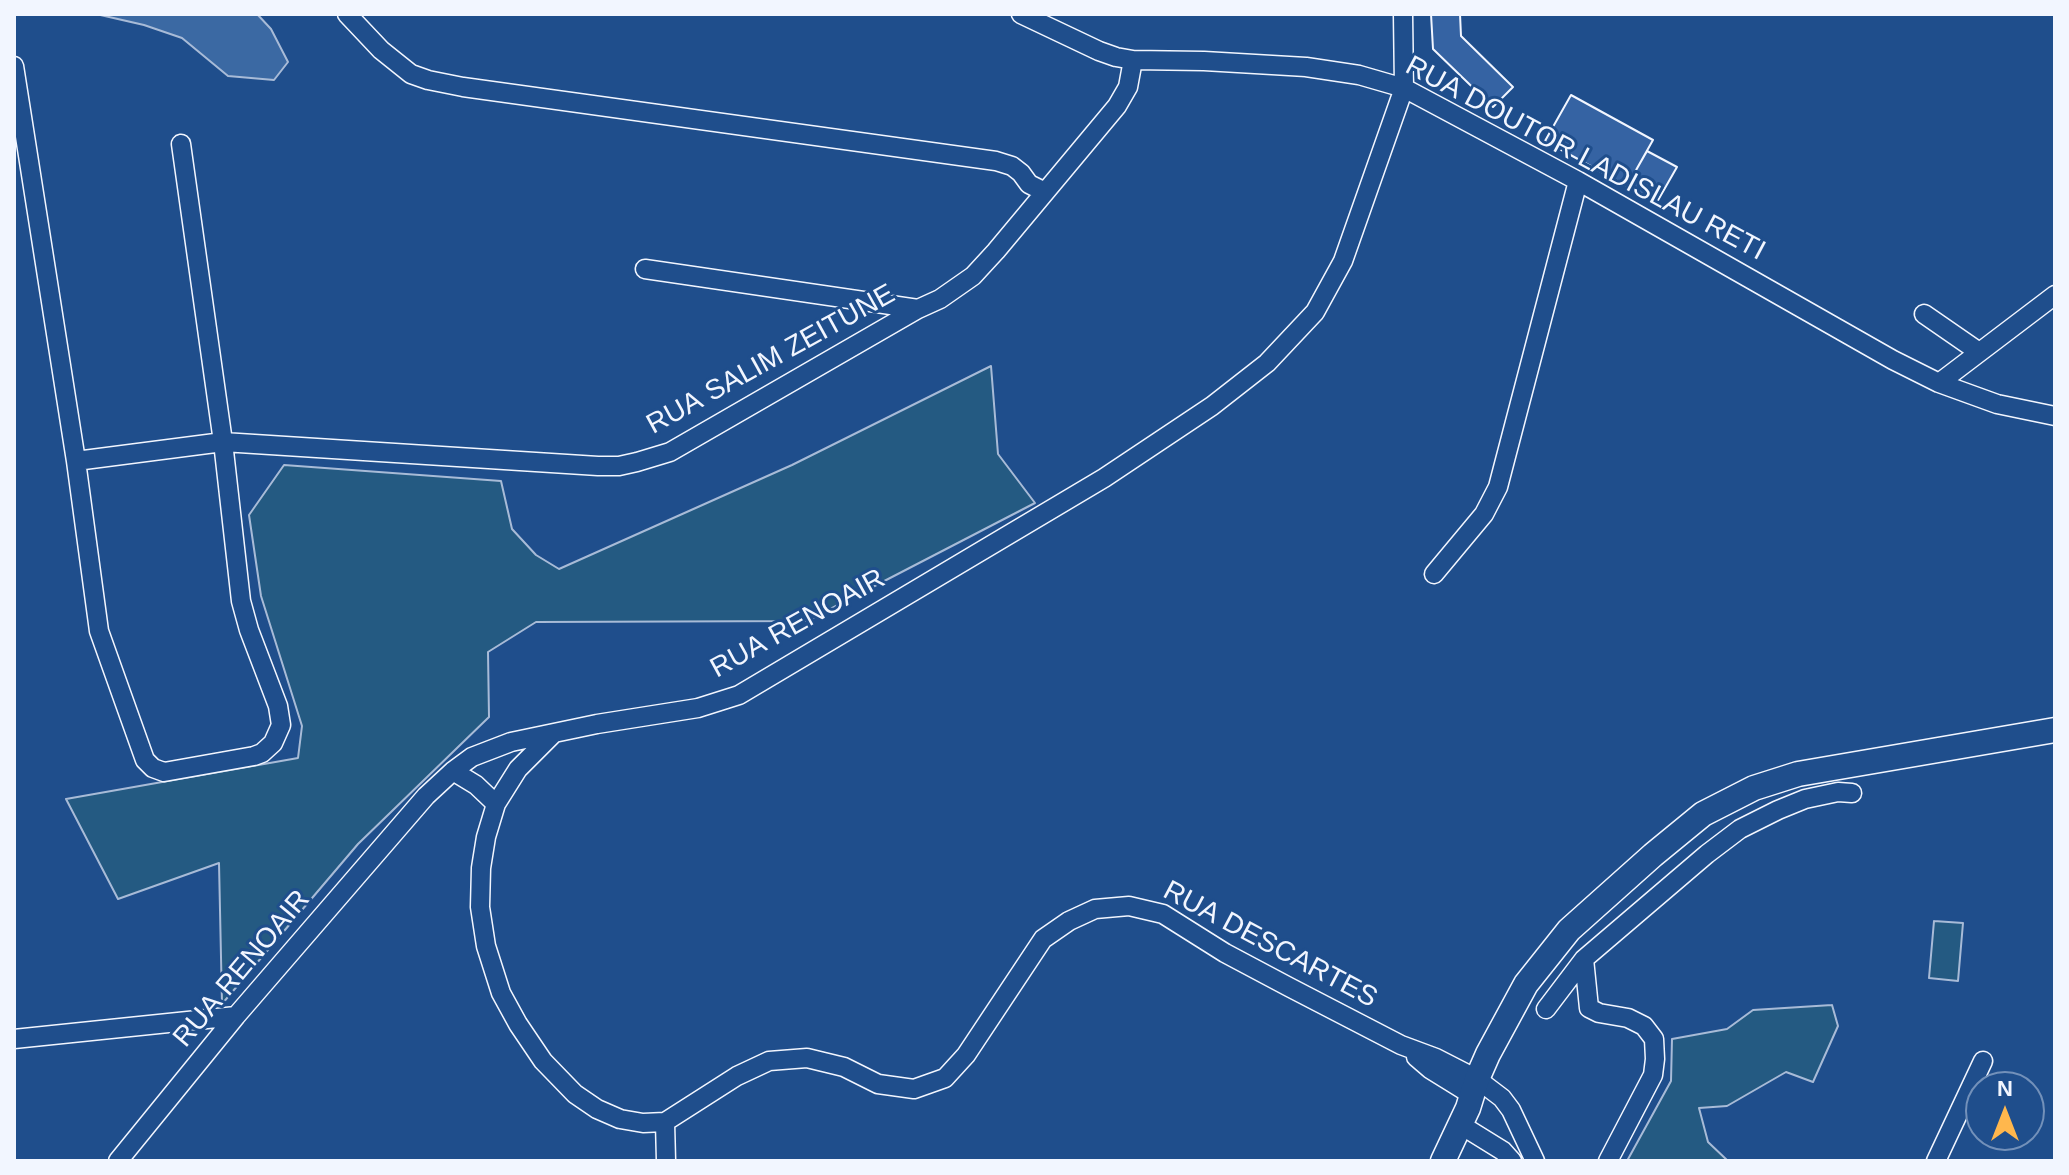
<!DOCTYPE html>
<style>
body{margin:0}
#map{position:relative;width:2069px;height:1175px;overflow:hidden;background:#1f4e8c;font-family:Arial,sans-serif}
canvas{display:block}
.frame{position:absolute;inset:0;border:16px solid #f2f6ff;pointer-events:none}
.north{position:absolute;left:1965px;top:1071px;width:80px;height:80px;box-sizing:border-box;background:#1f4e8c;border:2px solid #7391ba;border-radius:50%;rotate:0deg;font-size:22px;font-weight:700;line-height:32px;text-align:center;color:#f2f6ff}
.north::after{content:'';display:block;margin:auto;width:28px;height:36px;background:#ffb74d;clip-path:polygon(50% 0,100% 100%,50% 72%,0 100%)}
</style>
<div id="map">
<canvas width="2069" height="1175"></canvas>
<div class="frame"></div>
<div class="north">N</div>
</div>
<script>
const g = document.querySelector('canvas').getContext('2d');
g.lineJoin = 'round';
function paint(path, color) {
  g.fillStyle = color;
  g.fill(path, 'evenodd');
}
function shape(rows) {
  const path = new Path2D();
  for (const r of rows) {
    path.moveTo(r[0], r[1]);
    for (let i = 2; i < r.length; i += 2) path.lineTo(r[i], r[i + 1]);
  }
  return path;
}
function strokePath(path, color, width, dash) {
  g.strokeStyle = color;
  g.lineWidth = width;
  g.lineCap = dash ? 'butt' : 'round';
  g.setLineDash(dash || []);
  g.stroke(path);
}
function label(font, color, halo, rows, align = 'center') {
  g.font = font + ' Arial,sans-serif';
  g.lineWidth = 6;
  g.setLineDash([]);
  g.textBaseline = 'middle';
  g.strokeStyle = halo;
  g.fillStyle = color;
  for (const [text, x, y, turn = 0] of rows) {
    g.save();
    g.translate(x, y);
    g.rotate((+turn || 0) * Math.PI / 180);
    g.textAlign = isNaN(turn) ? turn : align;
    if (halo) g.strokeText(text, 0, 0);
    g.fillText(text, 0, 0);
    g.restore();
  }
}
const green = shape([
 [991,366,998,454,1035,503,807,621,536,622,488,652,489,717,358,844,222,1004,219,863,118,899,66,799,298,758,302,726,261,596,249,515,284,465,501,481,512,529,536,555,559,569,792,465,991,366],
 [1934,921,1963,923,1958,981,1929,978,1934,921],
 [1832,1005,1838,1026,1813,1082,1786,1072,1727,1106,1699,1108,1708,1142,1728,1161,1627,1161,1671,1081,1672,1039,1727,1029,1753,1010,1832,1005]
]);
paint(green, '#245a82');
strokePath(green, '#a8bbd7', 2);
const water = shape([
 [96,14,257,14,271,29,288,62,274,80,228,76,182,38,144,25,96,14]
]);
paint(water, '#3b69a3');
strokePath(water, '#a8bbd7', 2);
const building = shape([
 [1431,14,1460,14,1461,36,1513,87,1493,107,1433,49,1431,14],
 [1571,95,1653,140,1627,186,1545,141,1571,95],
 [1647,151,1677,167,1657,202,1627,186,1647,151]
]);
paint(building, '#3563a3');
strokePath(building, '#f2f6ff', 2);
const minor = shape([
 [347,14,381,50,411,74,428,80,463,87,996,161,1012,166,1021,173,1029,184,1045,192],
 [1021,14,1099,51,1116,57,1133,60,1204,61,1306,67,1359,75,1404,88,1578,181,1893,360,1939,383,1997,404,2055,416],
 [14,66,76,461,99,631,145,760,153,768,164,772,254,756,262,753,273,743,281,725,278,706,249,630,241,601,223,442,181,144],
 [645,269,918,309],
 [1924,314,1979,352],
 [1939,383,2055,295],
 [76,461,223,442,598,466,619,466,637,462,670,452,918,309,940,299,973,276,996,251,1117,106,1128,87,1133,60],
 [1434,574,1484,514,1498,487,1578,181],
 [553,734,518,769,496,804,486,837,481,868,480,907,486,946,501,993,518,1024,543,1061,575,1094,597,1109,620,1119,643,1123,665,1122,737,1076,769,1061,807,1058,844,1067,878,1084,914,1089,945,1078,966,1055,1043,939,1069,921,1095,909,1129,906,1163,914,1225,953,1289,987,1401,1045,1436,1058,1477,1079,1502,1098,1511,1110,1535,1161],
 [453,771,476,785,496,804],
 [1584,959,1589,1008,1599,1013,1628,1018,1644,1026,1654,1039,1655,1059,1653,1075,1608,1161],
 [1546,1009,1584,959,1707,854,1740,829,1778,810,1805,799,1838,792,1852,793],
 [14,1039,236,1016],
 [1416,1057,1430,1069,1472,1095],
 [665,1122,666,1161],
 [1461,1125,1503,1151,1512,1161],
 [118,1161,236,1016,426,796,453,771,472,757,511,742,597,724,698,708,739,695,1104,478,1212,406,1267,363,1315,312,1343,261,1404,88,1403,14],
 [1936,1161,1983,1061]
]);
const major = shape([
 [1443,1161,1468,1108,1477,1079,1488,1054,1526,984,1569,930,1653,855,1703,814,1754,788,1798,774,2055,730]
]);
strokePath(minor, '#f2f6ff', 21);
strokePath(major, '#f2f6ff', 27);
strokePath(minor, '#1f4e8c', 18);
strokePath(major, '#1f4e8c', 24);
label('28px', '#f2f6ff', '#1f4e8c', [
 ["RUA DOUTOR LADISLAU RETI",1585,159,28],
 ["RUA SALIM ZEITUNE",771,360,-29],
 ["RUA RENOAIR",798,624,-29],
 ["RUA DESCARTES",1270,945,28],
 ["RUA RENOAIR",242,969,-50]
]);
</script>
